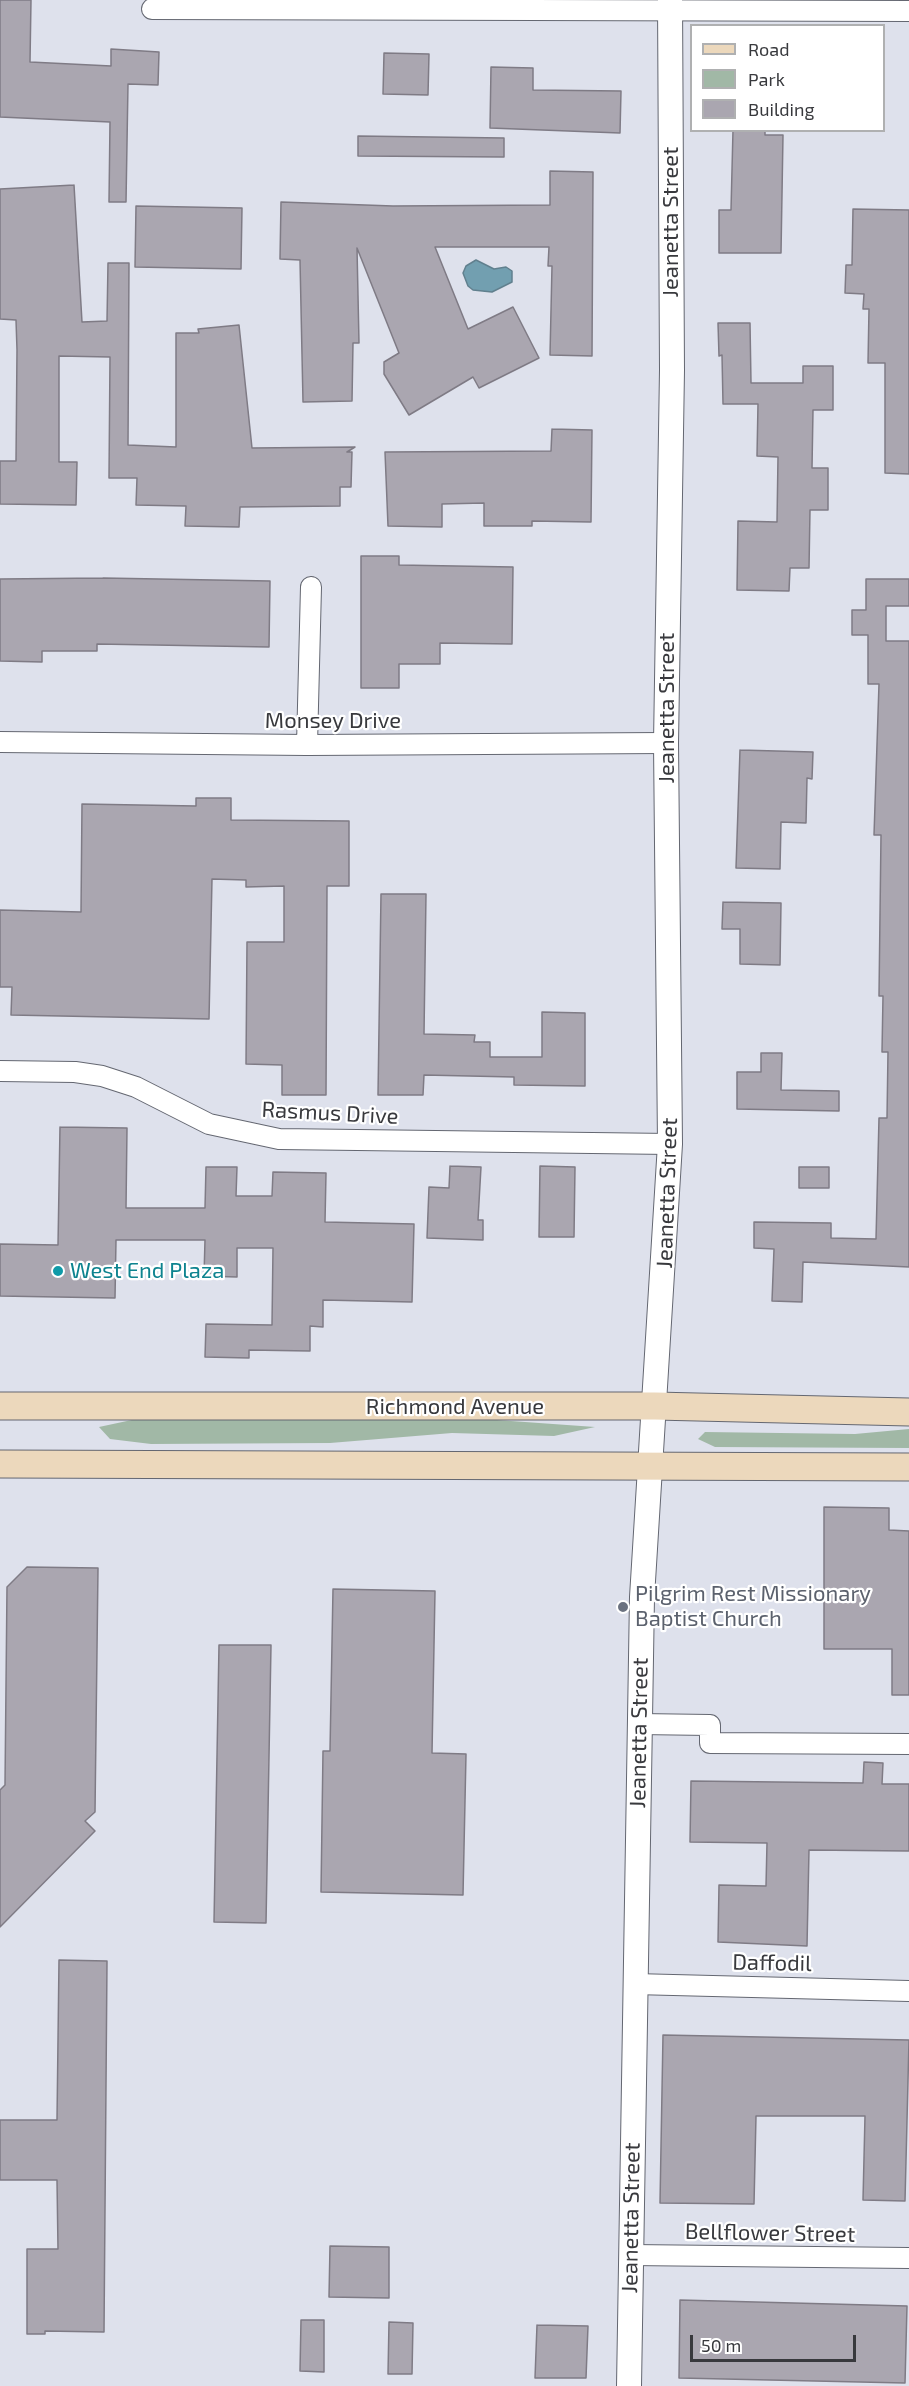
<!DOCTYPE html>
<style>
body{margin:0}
#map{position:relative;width:909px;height:2386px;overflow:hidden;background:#dee1ec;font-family:"Exo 2",sans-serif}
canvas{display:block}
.legend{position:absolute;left:690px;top:24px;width:195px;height:108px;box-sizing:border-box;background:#fff;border:2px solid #afb0b1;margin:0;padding:8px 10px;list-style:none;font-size:18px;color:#38393d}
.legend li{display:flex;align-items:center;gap:12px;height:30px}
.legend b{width:30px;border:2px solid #afb0b1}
.scale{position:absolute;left:690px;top:2335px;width:166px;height:27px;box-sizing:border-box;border:3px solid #38393d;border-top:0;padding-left:8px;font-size:18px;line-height:21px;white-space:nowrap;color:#38393d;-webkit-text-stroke:4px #fff;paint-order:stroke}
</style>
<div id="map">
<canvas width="909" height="2386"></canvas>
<ul class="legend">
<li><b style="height:8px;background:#ecd8bc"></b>Road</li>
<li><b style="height:16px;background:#a1b8a6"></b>Park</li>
<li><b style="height:16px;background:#aaa6b0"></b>Building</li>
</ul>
<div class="scale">50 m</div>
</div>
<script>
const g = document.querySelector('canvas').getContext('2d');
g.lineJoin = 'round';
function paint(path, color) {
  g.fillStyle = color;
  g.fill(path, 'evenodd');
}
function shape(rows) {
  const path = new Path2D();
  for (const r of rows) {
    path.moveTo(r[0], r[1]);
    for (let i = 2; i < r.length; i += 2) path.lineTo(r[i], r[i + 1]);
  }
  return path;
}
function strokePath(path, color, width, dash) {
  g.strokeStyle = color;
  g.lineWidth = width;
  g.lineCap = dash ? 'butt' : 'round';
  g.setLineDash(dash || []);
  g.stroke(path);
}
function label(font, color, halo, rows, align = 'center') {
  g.font = font + ' "Exo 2",sans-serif';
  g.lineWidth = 4.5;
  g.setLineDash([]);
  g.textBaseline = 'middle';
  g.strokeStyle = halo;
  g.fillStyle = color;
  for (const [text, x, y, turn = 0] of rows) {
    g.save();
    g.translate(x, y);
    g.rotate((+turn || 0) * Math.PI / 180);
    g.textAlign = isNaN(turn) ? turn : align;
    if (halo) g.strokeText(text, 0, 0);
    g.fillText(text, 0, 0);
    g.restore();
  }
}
paint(shape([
 [141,1418,469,1418,595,1427,554,1436,452,1433,330,1443,151,1444,110,1439,99,1427],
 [909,1429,909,1448,715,1447,698,1439,705,1432,855,1434]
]), '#a1b8a6');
const water = shape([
 [476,260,494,269,506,267,512,271,512,282,492,292,473,290,468,286,463,273,466,266,476,260]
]);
paint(water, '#729fb0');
strokePath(water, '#61808e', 1.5);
const building = shape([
 [0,0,31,0,30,62,111,66,111,49,159,52,158,85,128,84,126,202,109,202,110,122,0,117,0,0],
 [384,53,429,54,428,95,383,94,384,53],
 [491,67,533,68,533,90,621,91,620,133,490,128,491,67],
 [733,130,765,130,765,135,783,135,781,253,719,253,719,210,731,210,733,130],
 [358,136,504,138,504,157,358,156,358,136],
 [550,171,593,172,592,356,550,355,552,266,548,266,549,247,435,247,468,329,513,307,539,358,479,388,473,377,409,415,384,374,384,362,399,353,357,248,359,343,353,343,352,401,303,402,300,260,280,259,281,202,393,206,550,205,550,171],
 [74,185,82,322,107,321,108,263,129,263,128,445,176,447,176,333,199,333,198,329,239,325,252,448,355,447,347,452,352,452,351,487,340,487,340,506,240,507,239,527,185,526,186,506,136,505,137,478,109,478,110,357,59,356,59,462,77,462,76,505,0,504,0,461,16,461,17,350,16,320,0,319,0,189,74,185],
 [136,206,242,208,241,269,135,267,136,206],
 [853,209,909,210,909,474,885,473,885,363,868,363,869,309,863,309,864,294,845,293,846,265,852,265,853,209],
 [718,323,750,323,751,383,803,383,803,366,833,366,833,410,813,410,812,468,828,468,828,510,810,510,809,568,790,568,789,591,737,590,738,521,777,522,778,457,757,456,758,404,723,404,722,355,719,356,718,323],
 [552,429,592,430,591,522,532,521,532,526,484,526,484,503,442,504,442,527,388,526,385,452,551,451,552,429],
 [361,556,399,556,399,565,513,567,512,644,440,643,440,664,399,664,399,688,361,688,361,556],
 [103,578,270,581,269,647,97,644,97,651,42,651,42,662,0,661,0,579,103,578],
 [866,579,909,579,909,606,886,606,886,641,909,641,909,1267,803,1262,802,1302,772,1301,774,1249,754,1248,754,1222,831,1223,831,1238,876,1239,879,1118,887,1118,888,1052,882,1052,883,996,879,996,881,835,874,835,879,684,868,684,868,635,852,635,852,610,866,610,866,579],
 [740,750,813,752,812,779,807,778,806,823,781,822,780,869,736,868,740,750],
 [196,798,231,798,231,820,349,821,349,886,327,886,326,1095,282,1095,282,1065,246,1064,247,942,284,942,284,886,246,887,246,880,212,879,209,1019,11,1015,12,987,0,987,0,910,81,912,82,804,196,806,196,798],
 [381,894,426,894,424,1034,475,1035,474,1042,490,1042,490,1057,542,1057,542,1012,585,1013,585,1086,514,1085,514,1077,424,1075,423,1095,378,1095,381,894],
 [723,902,781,903,780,965,740,964,740,929,722,929,723,902],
 [761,1053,782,1053,781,1090,839,1091,839,1111,737,1109,737,1072,761,1072,761,1053],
 [60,1127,127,1128,126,1208,205,1208,206,1167,237,1167,236,1196,272,1196,273,1172,326,1173,325,1222,414,1224,412,1302,323,1300,323,1327,310,1326,310,1351,249,1350,249,1358,205,1357,206,1324,272,1325,273,1248,237,1248,237,1277,204,1276,205,1240,116,1240,115,1298,0,1296,0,1244,58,1245,60,1127],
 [450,1166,481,1167,478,1220,483,1220,483,1240,427,1238,429,1187,449,1188,450,1166],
 [540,1166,575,1167,574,1237,539,1237,540,1166],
 [799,1167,829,1167,829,1188,799,1188,799,1167],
 [824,1507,889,1508,889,1530,909,1531,909,1695,892,1695,892,1649,824,1649,824,1507],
 [27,1567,98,1568,95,1812,85,1821,95,1831,0,1927,0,1790,5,1785,7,1587,27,1567],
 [333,1589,435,1591,432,1753,466,1754,463,1895,321,1892,323,1751,330,1751,333,1589],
 [219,1645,271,1645,266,1923,214,1922,219,1645],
 [864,1762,883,1763,882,1784,909,1784,909,1851,809,1850,807,1946,718,1942,719,1885,766,1886,767,1843,690,1842,691,1781,863,1783,864,1762],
 [59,1960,107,1961,104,2332,45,2331,45,2334,27,2334,27,2249,58,2249,57,2180,0,2180,0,2120,57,2120,59,1960],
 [663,2035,909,2040,905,2201,863,2200,865,2116,756,2116,754,2204,660,2203,663,2035],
 [330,2246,389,2247,389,2298,329,2297,330,2246],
 [680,2300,907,2306,905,2383,679,2378,680,2300],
 [301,2320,324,2320,324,2372,300,2371,301,2320],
 [389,2322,413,2323,412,2374,388,2374,389,2322],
 [537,2325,588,2326,586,2378,535,2378,537,2325]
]);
paint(building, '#aaa6b0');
strokePath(building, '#7f7b85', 1.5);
const minor = shape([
 [152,9,909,11],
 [0,742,307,745,666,743],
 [307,745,311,587],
 [0,1071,75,1072,102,1076,136,1087,209,1124,279,1139,670,1144],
 [639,1724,710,1725,710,1743,909,1744],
 [634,1984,909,1991],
 [630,2255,909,2258]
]);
const tertiary = shape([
 [629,2386,642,1597,670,1144,666,743,672,370,670,0]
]);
const secondary = shape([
 [0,1406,655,1406,909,1412],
 [0,1464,909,1467]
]);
strokePath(minor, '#646771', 22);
strokePath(tertiary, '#646771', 26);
strokePath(secondary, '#646771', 29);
strokePath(minor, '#fff', 20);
strokePath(tertiary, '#fff', 24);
strokePath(secondary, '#ecd8bc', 27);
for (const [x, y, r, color] of [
 [58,1271,6,"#0f9aa8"],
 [623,1607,6,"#6b7280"]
]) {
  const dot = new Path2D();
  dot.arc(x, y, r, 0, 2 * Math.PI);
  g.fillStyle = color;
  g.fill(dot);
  strokePath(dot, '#fff', 2);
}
label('22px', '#38393d', '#fff', [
 ["Jeanetta Street",671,222,-90],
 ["Jeanetta Street",667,708,-90],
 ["Monsey Drive",333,721],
 ["Rasmus Drive",330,1113,3],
 ["Jeanetta Street",667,1193,-88],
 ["Richmond Avenue",455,1407],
 ["Jeanetta Street",639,1733,-89],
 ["Daffodil",772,1963,1],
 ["Jeanetta Street",631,2218,-89],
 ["Bellflower Street",770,2233,1]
]);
label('22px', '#0d838f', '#fff', [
 ["West End Plaza",70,1271]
], 'left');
label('22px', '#5b616d', '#fff', [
 ["Pilgrim Rest Missionary",635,1594],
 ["Baptist Church",635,1619]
], 'left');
</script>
